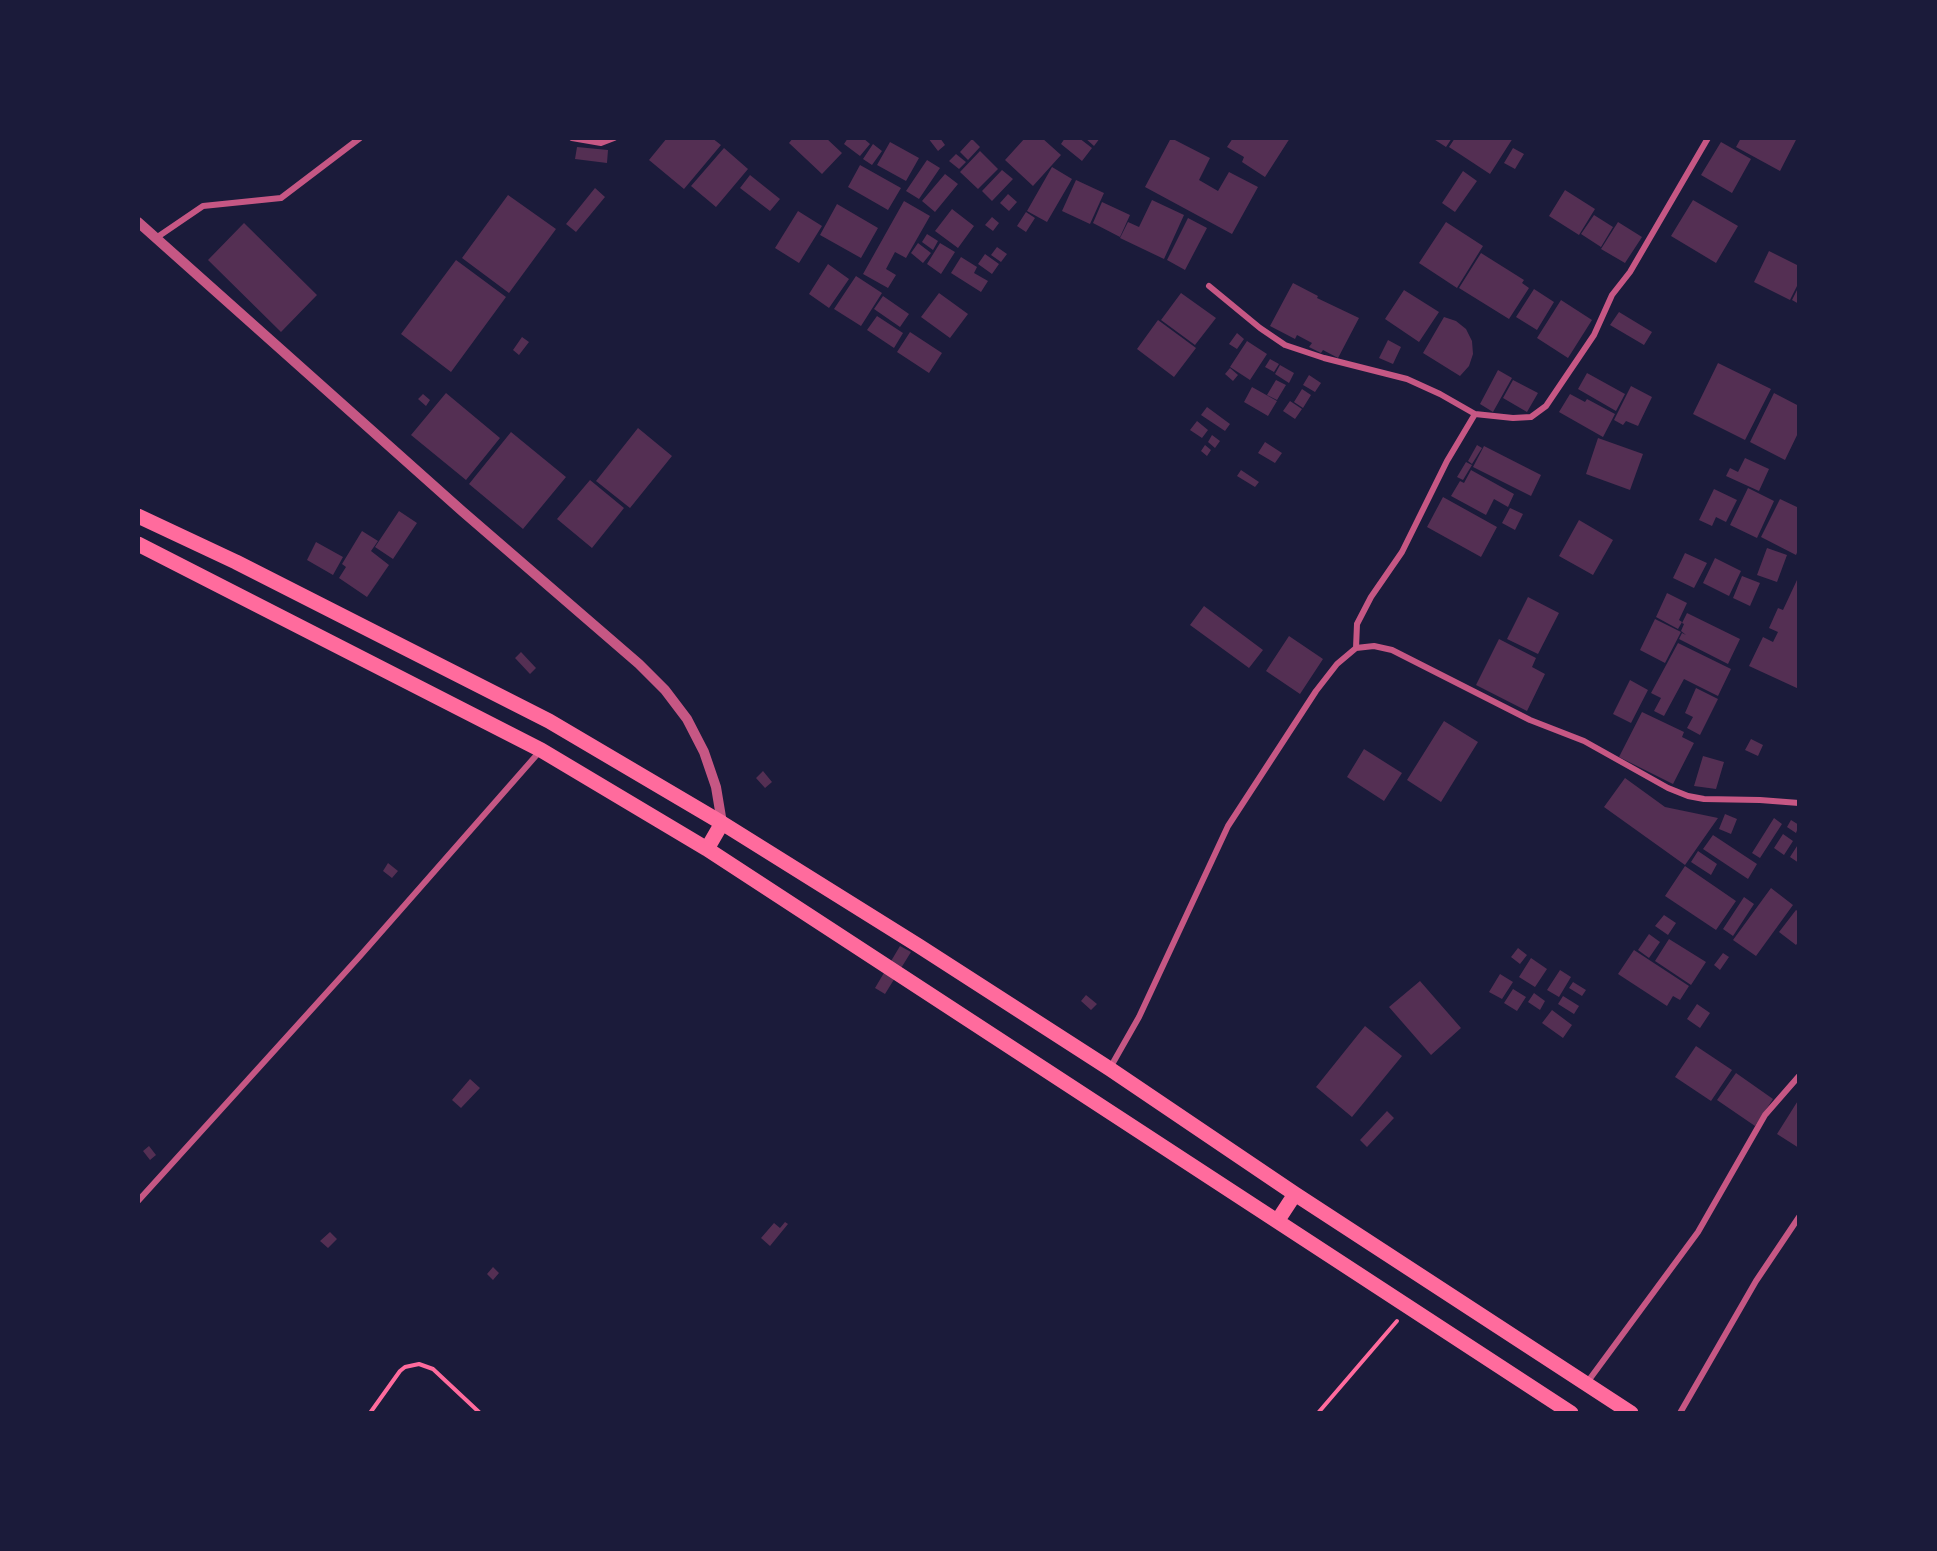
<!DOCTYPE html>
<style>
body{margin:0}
#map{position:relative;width:1937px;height:1551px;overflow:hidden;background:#1b1b3a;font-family:"Nunito Sans",sans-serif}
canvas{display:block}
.frame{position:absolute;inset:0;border:140px solid #1b1b3a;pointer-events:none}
</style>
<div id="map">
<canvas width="1937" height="1551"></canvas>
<div class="frame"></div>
</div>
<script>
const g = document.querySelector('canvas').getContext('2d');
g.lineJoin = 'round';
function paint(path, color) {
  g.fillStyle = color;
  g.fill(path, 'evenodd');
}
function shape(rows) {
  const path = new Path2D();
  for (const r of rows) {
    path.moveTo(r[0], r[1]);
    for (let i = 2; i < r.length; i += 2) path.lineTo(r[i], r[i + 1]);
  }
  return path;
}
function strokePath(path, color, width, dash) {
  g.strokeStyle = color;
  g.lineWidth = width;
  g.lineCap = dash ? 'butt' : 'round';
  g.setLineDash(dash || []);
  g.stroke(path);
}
paint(shape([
 [667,138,712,138,721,145,684,189,649,160],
 [793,138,826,138,842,153,822,174,789,143],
 [848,138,863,138,870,144,860,156,844,144],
 [928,138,940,138,945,145,938,151],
 [1025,138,1042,138,1061,155,1033,186,1005,160],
 [1065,138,1079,138,1092,148,1082,161,1061,144],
 [1085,138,1100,138,1094,146],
 [1171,138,1210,158,1199,180,1218,191,1229,172,1258,187,1232,234,1145,187],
 [1233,138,1290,138,1265,177,1242,162,1244,157,1227,147],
 [1432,138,1452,138,1446,147],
 [1455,138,1513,138,1490,174,1449,147],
 [1741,138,1797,138,1780,171,1736,147],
 [972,139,980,147,968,160,960,152],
 [890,142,919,158,906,181,877,165],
 [1721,142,1751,159,1732,193,1701,175],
 [873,144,882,151,872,165,863,159],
 [577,147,608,150,607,163,575,159],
 [724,148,748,169,716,207,691,186],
 [1513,148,1524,154,1515,169,1504,163],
 [980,151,998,169,978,189,960,172],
 [956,154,966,162,959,169,949,161],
 [927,160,940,168,919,199,906,191],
 [860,165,901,188,888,210,848,187],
 [1052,167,1072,179,1047,222,1027,211],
 [1002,170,1013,179,992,201,982,191],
 [1463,171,1477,181,1455,212,1442,203],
 [945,174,958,184,935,212,922,201],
 [750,175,780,199,770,211,740,188],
 [1076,180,1104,193,1090,224,1062,211],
 [595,188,605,197,576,232,566,224],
 [1565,190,1595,209,1579,235,1549,216],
 [1008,194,1017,202,1009,211,1000,203],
 [508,195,556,229,509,293,462,258],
 [1152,200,1184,215,1164,259,1120,238,1128,222,1139,227],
 [1693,200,1738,226,1716,263,1671,236],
 [904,201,930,216,906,258,895,252,886,269,896,275,888,288,863,274],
 [1102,202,1130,215,1120,237,1093,223],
 [837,204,878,228,861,258,820,235],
 [952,209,974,226,958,248,935,231],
 [798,211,822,226,799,263,775,248],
 [1026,212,1035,218,1026,232,1017,226],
 [1594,215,1613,227,1601,247,1581,234],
 [992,217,999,223,993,231,985,225],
 [1188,218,1207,228,1185,270,1167,260],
 [1446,222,1483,246,1457,288,1419,263],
 [1618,222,1642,237,1625,263,1601,249],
 [244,223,317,295,281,332,208,260],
 [927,234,938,241,933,250,922,242],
 [918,243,931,253,923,263,911,253],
 [940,243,955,252,941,274,927,264],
 [997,247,1007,254,1001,262,991,255],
 [1769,251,1799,266,1799,282,1790,300,1754,282],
 [1481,253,1524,280,1522,283,1529,288,1509,319,1459,288],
 [985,254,999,264,992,274,978,264],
 [961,257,977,267,974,273,988,281,981,292,951,273],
 [456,260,506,297,451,372,401,334],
 [828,264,849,279,829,308,809,294],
 [856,276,882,293,861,326,834,309],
 [1293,283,1318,296,1317,298,1359,318,1338,358,1323,350,1321,353,1309,347,1312,343,1297,335,1295,339,1270,326],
 [1799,286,1799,304,1792,300],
 [1534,289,1554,302,1537,330,1516,317],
 [1404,290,1439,312,1419,342,1385,319],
 [939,293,968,314,950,338,921,317],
 [1181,293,1216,318,1195,345,1161,320],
 [883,296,909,314,900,327,874,309],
 [1561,300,1592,320,1568,358,1537,338],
 [1619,312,1652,332,1644,345,1610,325],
 [877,316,903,333,894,348,867,330],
 [1444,317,1456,321,1466,329,1472,341,1473,354,1469,366,1460,376,1423,353],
 [1158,320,1196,348,1174,377,1137,349],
 [910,332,942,353,929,373,897,352],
 [1237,333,1244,339,1237,349,1229,344],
 [522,337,529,342,519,355,513,350],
 [1388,340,1401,347,1393,364,1379,358],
 [1247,341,1267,354,1250,380,1230,367],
 [1270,359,1279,364,1274,372,1265,367],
 [1718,363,1771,389,1745,440,1693,414],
 [1280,365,1294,373,1289,383,1275,374],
 [1230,368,1238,375,1233,381,1225,374],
 [1498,370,1512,378,1493,412,1480,404],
 [1587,373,1625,394,1616,411,1578,389],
 [1309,375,1321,383,1315,392,1303,385],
 [1276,380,1286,385,1277,400,1267,395],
 [1513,380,1538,393,1527,412,1503,398],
 [1631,386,1652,397,1638,426,1626,421,1623,425,1614,420],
 [1252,387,1277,401,1268,416,1244,402],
 [1302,389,1311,395,1303,408,1294,402],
 [446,393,500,438,466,480,411,435],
 [1774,393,1799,406,1799,431,1785,460,1750,442],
 [423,394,430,400,426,406,418,399],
 [1570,394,1585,402,1587,399,1615,414,1603,437,1559,412],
 [1290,401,1302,409,1295,419,1283,411],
 [1207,407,1230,424,1225,431,1201,415],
 [1197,421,1208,430,1202,438,1190,430],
 [638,428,672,456,630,508,596,481],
 [511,432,566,477,523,529,469,484],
 [1212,435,1220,441,1215,448,1208,442],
 [1598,438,1643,454,1630,490,1586,474],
 [1265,442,1282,453,1275,463,1258,453],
 [1205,445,1211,450,1207,456,1201,451],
 [1477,445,1482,448,1472,464,1468,461],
 [1484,446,1541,475,1531,496,1473,467],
 [1745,458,1769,469,1759,491,1726,476,1730,468,1738,472],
 [1466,462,1472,465,1463,480,1457,477],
 [1241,470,1259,482,1255,487,1237,476],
 [1471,470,1514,494,1508,507,1494,499,1486,515,1451,496,1460,481,1464,483],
 [590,480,624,508,592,548,557,519],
 [1748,488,1774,501,1757,538,1730,525],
 [1714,489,1737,500,1726,522,1716,517,1712,526,1699,520],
 [1443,497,1497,527,1481,557,1427,527],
 [1780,499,1799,508,1799,548,1796,555,1761,537],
 [1510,508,1523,514,1515,530,1502,523],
 [399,511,417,523,393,559,375,547],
 [1579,520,1613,540,1593,575,1559,556],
 [362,531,378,541,371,551,389,565,367,597,339,578,346,567,342,564],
 [316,542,343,557,333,575,307,560],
 [1767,548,1787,555,1777,582,1757,575],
 [1685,553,1707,563,1694,588,1673,578],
 [1715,558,1741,571,1729,596,1703,583],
 [1742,576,1760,583,1750,606,1733,598],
 [1797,580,1799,580,1799,689,1749,666,1763,637,1773,642,1778,632,1769,628,1778,608,1783,610],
 [1667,593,1687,603,1679,620,1682,622,1678,629,1656,617],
 [1528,597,1559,613,1538,654,1507,639],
 [1204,606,1263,650,1249,668,1190,625],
 [1687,613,1740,639,1728,664,1679,639,1682,633,1686,635,1681,631,1684,624,1682,623],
 [1655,619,1681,632,1665,663,1640,650],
 [1289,636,1323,659,1300,694,1266,671],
 [1499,639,1536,658,1532,667,1545,674,1527,711,1476,685],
 [1678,643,1731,669,1718,696,1684,679,1664,716,1654,711,1661,698,1651,693],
 [521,652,536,668,530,674,515,658],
 [1630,680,1648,690,1631,723,1613,714],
 [1696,688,1718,699,1700,735,1687,728,1693,717,1685,713],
 [1642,712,1684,732,1682,737,1694,743,1673,784,1619,757],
 [1444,721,1478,742,1441,802,1407,780],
 [1751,739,1763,745,1758,756,1745,750],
 [1364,749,1402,773,1384,801,1347,777],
 [1703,756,1724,762,1716,789,1694,786],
 [763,771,772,782,765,788,756,778],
 [1625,778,1665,807,1718,818,1685,865,1604,807],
 [1725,814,1737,819,1731,834,1719,829],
 [1774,818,1782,824,1760,858,1752,853],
 [1791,820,1799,825,1796,833,1787,827],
 [1783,834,1793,841,1784,855,1774,848],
 [1713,835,1757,864,1748,879,1703,849],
 [1799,843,1799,863,1790,857],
 [1698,851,1717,864,1711,875,1691,862],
 [388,863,398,871,392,878,383,871],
 [1685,866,1736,901,1716,930,1665,896],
 [1771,888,1793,905,1756,956,1733,940],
 [1744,897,1754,904,1733,936,1723,929],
 [1796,910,1799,912,1799,941,1796,945,1779,932],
 [1664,915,1676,923,1668,935,1655,926],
 [1649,934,1660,942,1649,958,1638,950],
 [1669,939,1706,962,1691,985,1655,961],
 [900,946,911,952,885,994,875,988],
 [1518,948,1527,955,1520,964,1511,957],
 [1634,950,1689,986,1680,1000,1673,996,1667,1006,1618,974],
 [1723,953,1729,957,1720,970,1714,965],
 [1531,958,1547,969,1535,987,1519,977],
 [1560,970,1571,977,1559,997,1547,990],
 [1500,974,1513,982,1502,999,1489,992],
 [1420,981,1461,1028,1431,1055,1389,1007],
 [1573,982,1586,990,1582,996,1569,988],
 [1513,989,1526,997,1517,1011,1504,1003],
 [1534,993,1545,1001,1540,1010,1528,1002],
 [1086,995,1097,1004,1091,1010,1081,1001],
 [1563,996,1579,1006,1574,1014,1558,1004],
 [1697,1004,1710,1013,1700,1028,1687,1019],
 [1552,1010,1572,1025,1563,1038,1542,1023],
 [1365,1026,1402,1056,1352,1117,1316,1087],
 [1696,1046,1732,1070,1711,1101,1675,1077],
 [1736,1073,1773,1099,1755,1126,1717,1100],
 [470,1079,480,1088,461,1108,452,1100],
 [1799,1099,1799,1148,1777,1134],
 [1387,1111,1394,1118,1367,1147,1360,1140],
 [149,1146,156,1155,150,1160,143,1151],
 [785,1222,788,1224,770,1246,761,1238,774,1223,780,1228],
 [330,1232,337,1239,328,1248,320,1241],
 [493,1267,499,1273,493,1280,487,1274]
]), '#542f53');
strokePath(shape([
 [370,1413,400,1371,405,1367,419,1364,433,1369,480,1413],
 [1318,1413,1397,1321]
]), '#ff6b9d', 4);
strokePath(shape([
 [572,138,601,143,614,138],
 [156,238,203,206,281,198,360,138],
 [1209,286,1260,328,1285,345,1324,358,1407,379,1440,394,1475,414,1513,418,1531,417,1546,406,1594,335,1612,295,1630,272,1708,138],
 [1356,648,1357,624,1371,597,1402,552,1447,461,1475,414],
 [1110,1068,1139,1017,1228,826,1316,691,1337,664,1356,648,1374,646,1392,650,1530,720,1584,741,1668,788,1688,796,1704,799,1760,800,1799,803],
 [138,1201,360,956,541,750],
 [1586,1384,1698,1232,1765,1115,1799,1076],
 [1680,1413,1756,1281,1799,1217]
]), '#c65784', 6);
strokePath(shape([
 [138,222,462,511,639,664,665,690,687,719,704,752,716,787,722,823]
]), '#c65784', 10);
strokePath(shape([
 [138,516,236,562,549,721,722,823,919,946,1110,1069,1295,1194,1631,1413],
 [138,544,541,750,707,849,1571,1413],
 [707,849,722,823],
 [1278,1220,1295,1194]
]), '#ff6b9d', 15);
</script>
